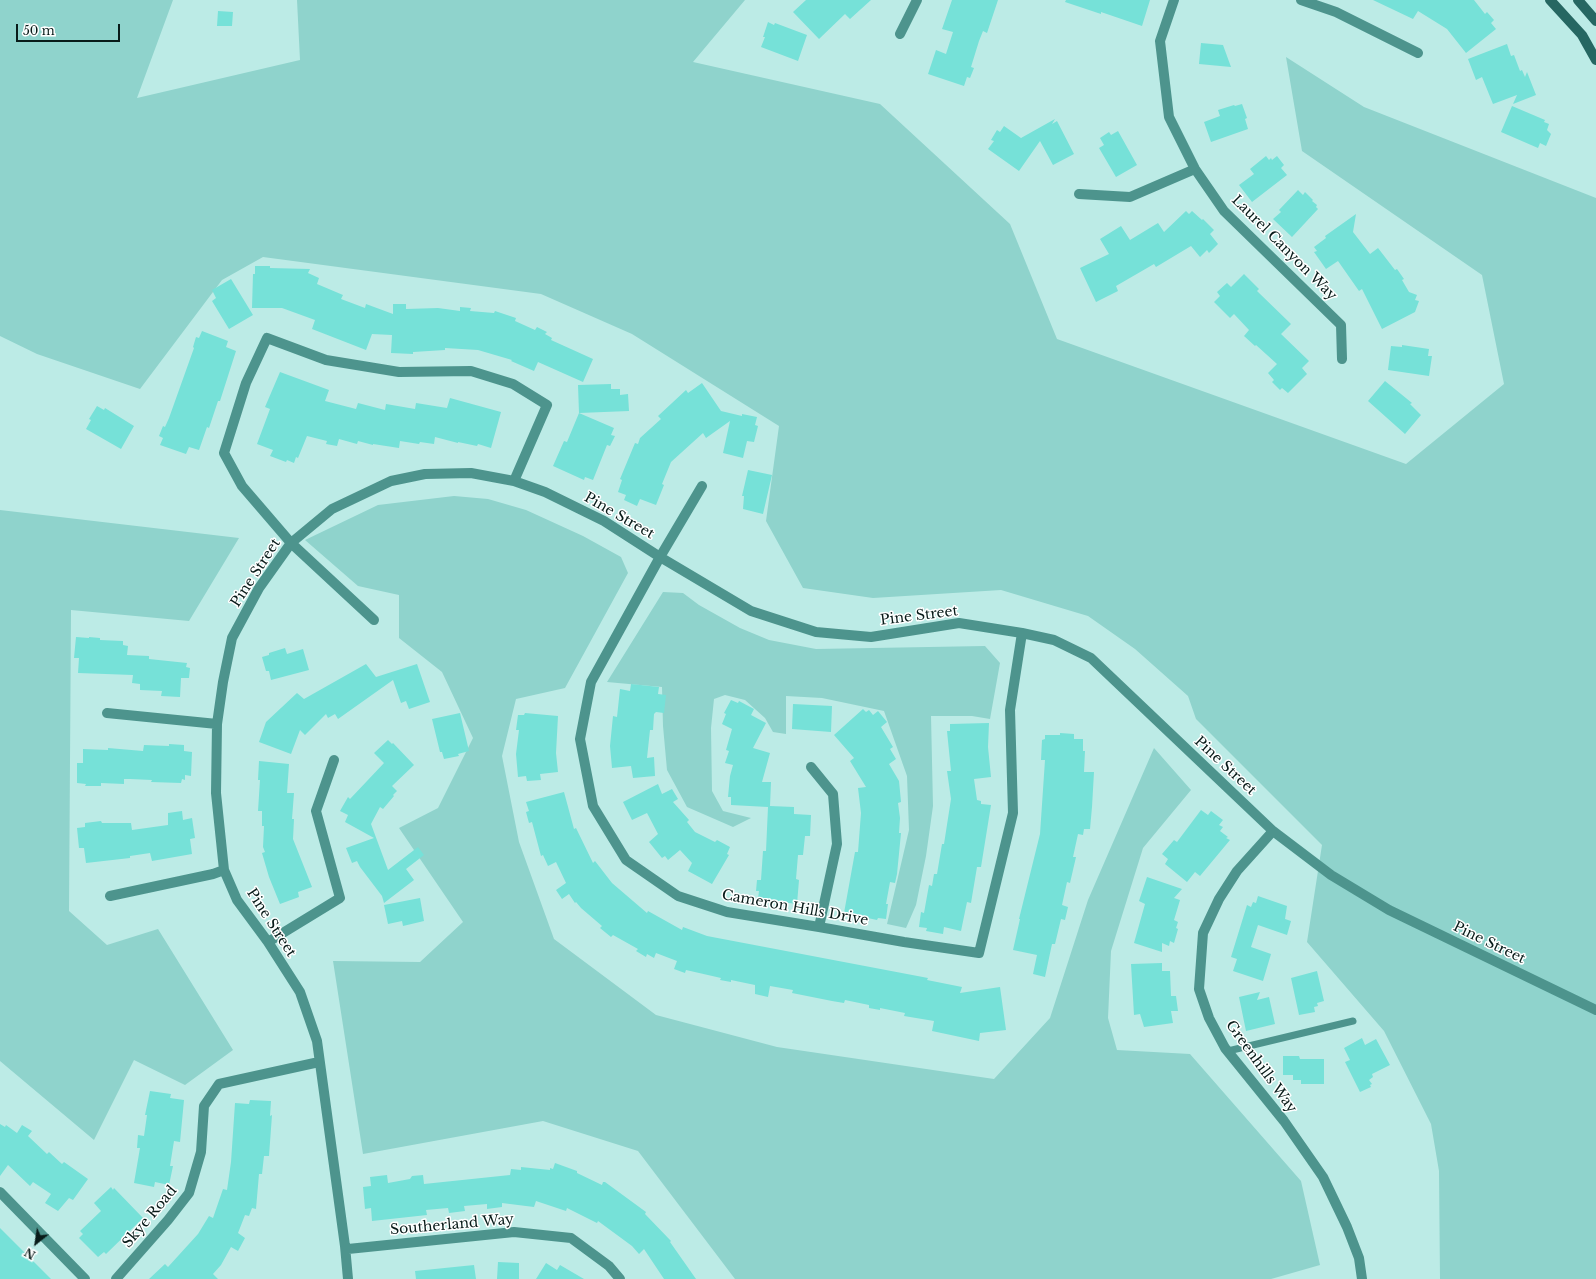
<!DOCTYPE html>
<style>
body{margin:0}
#map{position:relative;width:1596px;height:1279px;overflow:hidden;background:#bcebe6;font-family:"Libre Baskerville",serif}
canvas{display:block}
.north{position:absolute;left:16px;top:1223px;width:40px;height:40px;-webkit-text-stroke:3px #fff;paint-order:stroke;rotate:210deg;font-size:11px;font-weight:700;line-height:16px;text-align:center;color:#081b19}
.north::after{content:'';display:block;margin:auto;width:14px;height:18px;background:#081b19;clip-path:polygon(50% 0,100% 100%,50% 72%,0 100%)}
.scale{position:absolute;left:16px;top:24px;width:104px;height:18px;box-sizing:border-box;border:2px solid #081b19;border-top:0;padding-left:5px;font-size:12px;line-height:14px;white-space:nowrap;color:#081b19;-webkit-text-stroke:3px #fff;paint-order:stroke}
</style>
<div id="map">
<canvas width="1596" height="1279"></canvas>
<div class="north">N</div>
<div class="scale">50 m</div>
</div>
<script>
const g = document.querySelector('canvas').getContext('2d');
g.lineJoin = 'round';
function paint(path, color) {
  g.fillStyle = color;
  g.fill(path, 'evenodd');
}
function shape(rows) {
  const path = new Path2D();
  for (const r of rows) {
    path.moveTo(r[0], r[1]);
    for (let i = 2; i < r.length; i += 2) path.lineTo(r[i], r[i + 1]);
  }
  return path;
}
function strokePath(path, color, width, dash) {
  g.strokeStyle = color;
  g.lineWidth = width;
  g.lineCap = dash ? 'butt' : 'round';
  g.setLineDash(dash || []);
  g.stroke(path);
}
function label(font, color, halo, rows, align = 'center') {
  g.font = font + ' "Libre Baskerville",serif';
  g.lineWidth = 3;
  g.setLineDash([]);
  g.textBaseline = 'middle';
  g.strokeStyle = halo;
  g.fillStyle = color;
  for (const [text, x, y, turn = 0] of rows) {
    g.save();
    g.translate(x, y);
    g.rotate((+turn || 0) * Math.PI / 180);
    g.textAlign = isNaN(turn) ? turn : align;
    if (halo) g.strokeText(text, 0, 0);
    g.fillText(text, 0, 0);
    g.restore();
  }
}
paint(shape([
 [0,0,173,0,137,98,300,60,297,0,745,0,693,62,880,104,1010,224,1057,339,1406,464,1504,384,1482,275,1302,151,1286,57,1364,107,1596,198,1596,1279,1440,1279,1439,1171,1431,1124,1384,1031,1307,942,1322,845,1196,719,1188,696,1135,649,1088,616,1001,590,873,598,803,588,766,521,779,426,632,334,541,294,263,257,222,280,140,389,37,354,0,336],
 [454,496,488,499,526,510,583,536,621,557,628,573,565,688,516,699,502,756,519,842,554,939,656,1015,777,1047,994,1079,1050,1018,1088,900,1154,748,1191,790,1143,848,1111,951,1108,1018,1117,1050,1190,1054,1301,1181,1320,1265,1271,1279,735,1279,638,1151,543,1121,363,1154,333,961,420,962,463,922,399,828,438,808,473,738,442,672,399,638,399,595,358,586,305,540,378,505],
 [0,510,239,538,189,621,71,610,69,911,107,945,158,929,233,1050,185,1085,134,1060,94,1140,0,1061],
 [663,592,683,593,699,605,740,628,769,640,816,649,985,646,1000,663,990,719,972,716,931,716,933,806,926,856,916,905,906,928,887,924,909,830,907,776,884,711,822,698,786,696,786,734,773,732,765,718,745,700,725,695,714,699,711,728,712,791,723,811,751,818,733,827,687,807,667,770,663,726,662,687,607,682]
]), '#8fd3cc');
paint(shape([
 [806,0,871,0,850,19,845,14,819,39,793,12],
 [952,0,998,0,987,33,983,31,979,41,971,67,974,68,970,78,967,77,964,86,928,74,936,50,946,54,953,32,942,29],
 [1066,0,1150,0,1142,26,1101,12,1101,14,1065,2],
 [1373,0,1474,0,1485,14,1487,12,1494,20,1491,23,1496,29,1466,53,1447,29,1418,11,1413,19],
 [218,11,233,12,232,26,217,26],
 [768,22,774,25,775,23,807,35,798,61,761,47,765,37,763,37],
 [1201,43,1223,45,1231,67,1199,64],
 [1507,44,1511,56,1514,55,1520,71,1522,70,1525,77,1527,72,1536,95,1513,104,1517,95,1493,104,1482,77,1476,80,1468,59],
 [1242,104,1247,118,1245,119,1248,129,1211,142,1204,122,1220,116,1218,110,1234,105,1235,106],
 [1512,106,1545,120,1544,122,1549,124,1547,130,1551,134,1546,146,1540,143,1538,148,1501,132],
 [1055,119,1052,124,1057,121,1074,154,1053,165,1040,141,1019,171,988,149,994,141,991,140,997,130,1000,132,1004,126,1021,138],
 [1118,131,1137,165,1116,177,1099,148,1104,145,1100,138,1109,132,1111,135],
 [1266,156,1269,160,1271,158,1272,160,1277,156,1284,165,1281,168,1287,175,1252,202,1239,185,1254,174,1250,169],
 [1298,190,1303,195,1305,192,1313,200,1312,201,1317,205,1316,207,1318,209,1292,237,1273,219,1281,212,1279,210],
 [1186,211,1189,214,1192,211,1202,220,1203,219,1214,230,1210,234,1218,244,1209,253,1207,250,1200,257,1191,246,1156,267,1154,264,1116,286,1118,291,1096,302,1080,268,1109,254,1100,239,1121,226,1130,240,1158,223,1164,232],
 [1356,214,1353,232,1370,254,1378,248,1395,270,1397,269,1404,279,1402,280,1409,292,1417,295,1415,300,1419,301,1415,312,1382,329,1362,289,1359,291,1338,261,1326,269,1314,252,1317,251,1314,247,1326,238,1325,236],
 [255,266,270,266,270,268,310,269,308,273,319,278,317,284,343,295,341,299,365,308,366,304,393,314,393,304,406,304,406,309,438,308,460,311,460,307,471,308,470,311,494,313,495,311,516,318,515,321,535,330,537,327,547,332,545,334,552,338,551,340,593,359,583,382,538,362,534,371,511,361,512,360,478,350,445,348,445,350,413,352,413,354,391,353,392,335,372,334,366,350,312,329,315,320,282,308,252,308,253,274,255,274],
 [1244,274,1259,289,1257,291,1291,324,1281,334,1309,361,1302,368,1307,374,1288,393,1282,388,1280,390,1272,382,1274,380,1268,373,1277,364,1256,345,1255,346,1244,336,1249,330,1234,314,1230,318,1214,302,1220,296,1217,292,1227,283,1231,287],
 [231,279,253,315,229,329,212,301,216,298,212,290],
 [202,331,228,341,226,347,236,351,220,401,218,401,209,428,207,427,199,450,189,447,186,454,160,445,163,438,159,436,163,426,165,427,169,418,194,348,193,347,196,337,199,338],
 [1402,345,1429,349,1428,356,1432,356,1429,376,1388,370,1391,346,1402,347],
 [280,372,329,390,325,401,356,409,358,403,385,410,386,404,415,409,416,403,447,408,450,398,501,412,491,448,478,444,477,446,458,442,458,443,435,437,434,444,420,442,419,444,400,441,399,448,373,444,373,445,358,441,357,444,339,439,337,446,326,444,327,441,307,436,298,458,296,457,294,463,287,460,286,462,270,456,273,450,257,444,270,409,265,407],
 [1385,381,1412,403,1410,404,1421,415,1405,434,1368,401],
 [702,383,721,411,742,416,742,414,757,417,755,425,758,426,754,442,747,441,743,458,723,453,730,421,706,438,703,433,671,462,662,484,664,485,656,505,640,499,637,506,624,500,626,495,618,492,622,480,620,479,635,443,638,444,640,438,661,419,658,416,686,390,688,393],
 [611,384,611,389,620,389,620,395,628,394,629,411,579,413,578,385],
 [97,406,104,410,105,408,134,426,121,449,86,429,91,420,89,419],
 [579,413,614,428,611,435,615,436,610,446,607,445,593,480,585,477,584,480,553,466,564,441,567,442],
 [748,470,772,475,763,514,743,509,744,496,742,496],
 [76,637,89,638,89,637,100,638,100,640,123,641,123,645,128,646,127,655,149,656,149,659,187,663,186,667,190,668,189,678,181,678,180,697,161,696,162,691,140,690,140,684,132,683,133,675,78,673,79,658,74,658],
 [285,648,287,654,303,649,309,670,271,680,269,671,266,671,262,657,269,655,269,653],
 [366,664,376,677,417,664,430,702,409,709,406,701,401,703,393,680,338,719,335,714,328,718,326,714,305,735,300,730,291,754,259,742,266,722,297,693,304,699],
 [631,684,659,687,658,694,666,695,664,713,656,712,654,714,653,730,650,730,647,758,654,757,655,776,633,778,631,766,612,768,610,746,613,716,617,717,620,689,630,691],
 [731,700,738,703,739,701,754,709,751,715,766,723,753,748,770,753,762,782,771,782,770,806,794,807,794,814,811,815,810,836,805,836,803,855,798,855,796,879,799,880,797,904,758,899,759,891,756,891,757,880,761,880,763,851,766,851,768,807,731,805,731,797,728,797,730,776,733,765,725,763,729,751,726,750,732,729,722,724,726,714,724,713],
 [793,704,832,706,831,732,792,729],
 [863,709,866,712,869,710,873,715,878,711,887,722,881,727,893,747,890,749,896,759,889,764,899,781,901,802,898,803,900,818,899,833,901,833,897,874,895,883,890,882,886,904,888,904,886,919,878,918,877,920,844,913,855,852,858,852,861,813,858,788,866,787,850,761,854,758,834,735],
 [460,713,469,751,458,754,459,756,444,759,442,752,440,752,432,719],
 [525,713,558,716,556,753,558,772,540,774,541,780,527,781,526,776,518,777,516,754,519,730,516,730,518,715,524,715],
 [989,723,988,747,991,777,974,779,977,800,981,801,981,804,991,805,981,867,977,867,971,903,967,902,961,931,944,927,943,934,926,931,927,928,919,927,921,912,924,913,929,885,932,886,934,874,937,874,942,844,944,844,951,799,947,771,951,771,947,731,950,731,950,724],
 [1060,733,1074,734,1074,739,1083,739,1083,751,1085,751,1084,772,1094,772,1092,807,1090,829,1084,829,1083,835,1078,834,1073,857,1076,857,1070,883,1067,882,1062,905,1068,907,1065,920,1061,919,1055,944,1052,944,1045,977,1033,974,1037,955,1013,950,1020,919,1019,919,1040,834,1045,760,1041,760,1042,740,1045,739,1045,735,1060,735],
 [388,740,392,744,393,743,414,765,392,786,397,791,393,795,394,796,383,809,380,807,371,824,388,870,418,847,424,855,406,869,414,880,384,903,382,896,360,867,357,861,352,863,346,848,374,838,345,822,348,815,340,811,348,797,350,799,384,763,374,753],
 [169,744,184,745,184,751,192,752,191,776,185,775,185,780,182,779,181,783,151,782,152,780,130,779,124,779,124,784,101,783,101,786,85,786,86,784,77,783,77,763,83,763,83,749,108,750,108,748,143,751,144,745,169,746],
 [259,761,289,764,287,793,294,793,292,819,294,819,293,839,312,887,298,892,299,897,280,904,269,877,262,853,265,852,263,847,264,826,262,826,262,811,258,811,260,780,258,780],
 [658,784,662,794,672,789,678,799,673,802,689,820,687,822,695,832,715,842,717,840,730,847,727,854,729,855,712,884,688,871,692,863,680,850,668,860,665,856,662,858,649,842,658,834,647,813,632,820,623,802],
 [564,792,574,829,576,828,593,863,595,861,612,883,647,913,648,911,682,930,683,927,707,936,928,978,927,980,962,987,960,993,1000,987,1006,1030,980,1033,979,1041,932,1031,934,1021,904,1016,905,1013,880,1008,880,1010,869,1008,869,1005,845,1000,844,1003,832,1001,792,993,793,990,770,986,768,997,755,994,755,985,731,980,731,982,720,980,721,978,686,970,685,973,674,969,677,961,656,953,654,958,647,954,646,957,636,951,638,949,613,935,611,937,600,928,602,926,581,908,576,902,575,903,569,894,562,899,556,890,566,883,556,862,548,866,543,855,541,856,532,822,529,823,526,812,529,811,526,802],
 [1201,810,1208,815,1211,811,1223,820,1219,825,1223,827,1220,831,1228,837,1226,838,1230,840,1200,876,1195,872,1187,882,1165,864,1168,859,1162,854,1174,840,1177,842],
 [182,811,183,820,192,818,195,838,190,839,192,854,152,861,150,853,130,856,130,858,86,863,84,848,79,848,77,828,85,827,85,823,101,821,102,823,131,823,132,830,168,825,168,813],
 [1147,877,1182,889,1174,898,1180,900,1174,920,1178,922,1176,928,1178,929,1174,943,1170,941,1169,946,1162,943,1162,952,1134,943,1145,904,1139,901],
 [1258,896,1287,906,1285,919,1291,921,1287,935,1258,925,1251,947,1271,954,1263,981,1233,971,1237,959,1231,957,1247,905,1251,907,1253,902,1256,903],
 [420,898,424,921,403,926,402,921,388,924,384,905],
 [1162,963,1162,971,1170,971,1171,996,1176,996,1178,1011,1171,1011,1173,1023,1144,1027,1140,1014,1134,1015,1131,964],
 [1317,971,1324,1001,1317,1003,1318,1006,1314,1007,1315,1012,1299,1015,1291,978],
 [1260,992,1257,1000,1269,997,1275,1024,1246,1031,1239,997],
 [1362,1038,1365,1045,1376,1039,1390,1065,1372,1074,1373,1077,1369,1080,1372,1084,1370,1085,1371,1087,1360,1092,1345,1062,1350,1060,1344,1048],
 [1283,1056,1299,1056,1300,1059,1324,1059,1324,1084,1301,1084,1301,1080,1293,1080,1293,1075,1283,1075],
 [150,1091,171,1094,170,1098,184,1100,180,1142,174,1141,170,1166,173,1166,169,1185,155,1182,154,1187,134,1183,140,1148,137,1148,138,1135,144,1136,147,1115,145,1115],
 [250,1100,271,1101,270,1116,272,1115,269,1156,264,1156,262,1174,259,1174,256,1209,252,1208,249,1216,245,1215,238,1233,245,1238,238,1251,231,1247,221,1265,213,1274,218,1279,149,1279,165,1264,168,1267,198,1234,209,1216,213,1218,223,1189,227,1190,231,1162,235,1103,249,1104],
 [0,1124,5,1127,6,1125,17,1133,22,1125,32,1131,28,1136,47,1154,49,1152,62,1164,64,1162,88,1179,73,1200,69,1198,58,1211,45,1203,51,1194,33,1182,30,1186,8,1165,0,1176],
 [555,1163,577,1171,577,1173,602,1185,603,1182,605,1182,646,1212,645,1214,671,1241,670,1242,696,1279,664,1279,644,1249,639,1254,632,1246,598,1221,597,1223,567,1208,566,1211,536,1201,534,1207,502,1203,502,1207,487,1209,487,1204,464,1206,465,1211,449,1213,448,1208,426,1210,427,1215,372,1221,371,1208,365,1209,363,1187,371,1186,370,1177,387,1175,388,1183,410,1179,412,1176,423,1175,424,1184,510,1175,511,1169,521,1170,521,1167,550,1170,550,1168,553,1169],
 [111,1187,113,1190,114,1188,143,1218,106,1254,104,1252,98,1257,79,1238,83,1234,80,1231,101,1211,94,1203],
 [0,1228,51,1279,0,1279],
 [498,1262,519,1263,519,1279,497,1279],
 [546,1263,557,1270,560,1265,584,1279,536,1279],
 [474,1265,476,1279,416,1279,415,1271]
]), '#76e1d8');
strokePath(shape([
 [1228,1051,1353,1021]
]), '#4d948d', 7);
strokePath(shape([
 [1174,0,1160,41,1169,117,1195,169,1224,211,1341,325,1342,359],
 [1301,0,1336,12,1418,53],
 [900,34,917,0],
 [1079,194,1130,197,1195,169],
 [702,486,660,557,591,682,580,739,593,806,626,860,678,896,727,912,819,927,904,942,979,953,1013,813,1010,710,1022,633],
 [374,620,291,543,242,486,224,453,246,383,267,338,326,360,399,372,471,371,513,384,547,405,514,481],
 [107,713,217,724],
 [811,767,833,794,837,844,819,927],
 [1273,831,1237,871,1219,899,1203,933,1199,989,1209,1018,1225,1048,1284,1121,1323,1177,1347,1227,1359,1258,1362,1279],
 [110,896,213,874,224,870],
 [268,942,340,898,316,811,334,760],
 [0,1192,85,1279],
 [345,1246,348,1249,514,1232,571,1238,609,1266,620,1279],
 [116,1279,168,1220,189,1193,201,1152,204,1106,219,1084,319,1062],
 [348,1279,345,1246,317,1041,300,992,268,942,237,900,224,870,216,793,217,724,223,682,232,638,259,588,291,543,332,509,391,481,425,474,471,473,514,481,545,492,604,521,660,557,751,611,816,632,871,637,959,623,1022,633,1054,640,1091,658,1273,831,1331,875,1389,910,1596,1010]
]), '#4d948d', 10);
strokePath(shape([
 [1550,0,1582,35,1596,60],
 [1578,0,1596,21]
]), '#266762', 10);
label('14px', '#081b19', '#fff', [
 ["Laurel Canyon Way",1284,248,45],
 ["Pine Street",619,516,30],
 ["Pine Street",256,573,-57],
 ["Pine Street",919,616,-7],
 ["Pine Street",1225,766,43],
 ["Cameron Hills Drive",795,908,10],
 ["Pine Street",271,923,57],
 ["Pine Street",1489,943,26],
 ["Greenhills Way",1261,1067,54],
 ["Skye Road",150,1217,-50],
 ["Southerland Way",452,1225,-5]
]);
</script>
